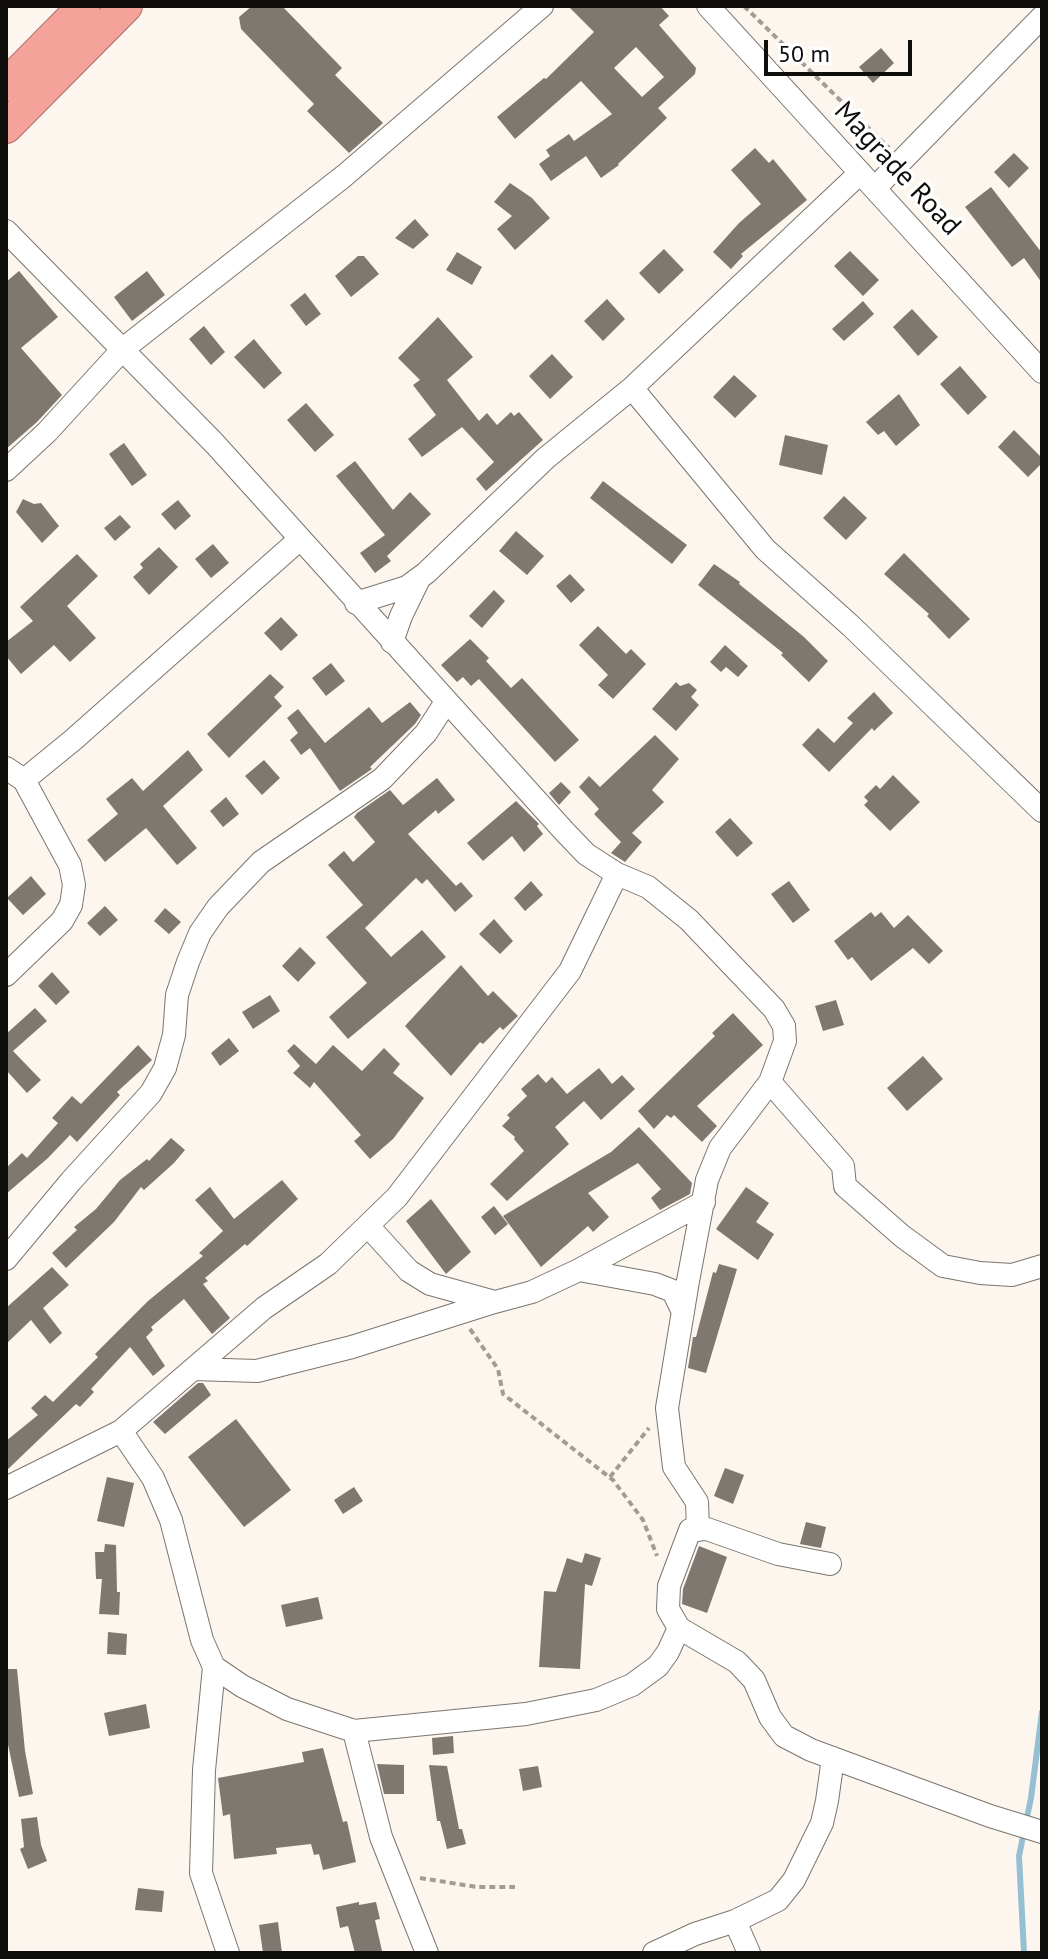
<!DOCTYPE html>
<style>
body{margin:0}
#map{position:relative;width:1048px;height:1959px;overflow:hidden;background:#fdf6ee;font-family:"PT Sans",sans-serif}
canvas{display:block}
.frame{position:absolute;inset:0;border:8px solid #100e0b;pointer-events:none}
.scale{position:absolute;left:764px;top:40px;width:148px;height:36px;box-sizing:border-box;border:4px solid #100e0b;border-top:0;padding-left:10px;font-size:24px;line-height:28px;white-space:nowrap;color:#100e0b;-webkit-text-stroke:6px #fff;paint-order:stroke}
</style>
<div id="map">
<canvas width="1048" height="1959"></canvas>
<div class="frame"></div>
<div class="scale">50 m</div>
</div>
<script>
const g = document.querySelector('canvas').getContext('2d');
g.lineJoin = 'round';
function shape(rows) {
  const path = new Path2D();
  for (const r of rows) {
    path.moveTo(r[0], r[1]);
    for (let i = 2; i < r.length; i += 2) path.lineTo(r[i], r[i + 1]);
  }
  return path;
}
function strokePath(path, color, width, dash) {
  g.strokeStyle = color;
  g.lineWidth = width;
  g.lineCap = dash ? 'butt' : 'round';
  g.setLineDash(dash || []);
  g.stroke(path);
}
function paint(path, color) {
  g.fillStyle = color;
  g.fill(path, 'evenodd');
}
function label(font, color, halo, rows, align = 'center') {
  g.font = font + ' "PT Sans",sans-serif';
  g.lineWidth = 7;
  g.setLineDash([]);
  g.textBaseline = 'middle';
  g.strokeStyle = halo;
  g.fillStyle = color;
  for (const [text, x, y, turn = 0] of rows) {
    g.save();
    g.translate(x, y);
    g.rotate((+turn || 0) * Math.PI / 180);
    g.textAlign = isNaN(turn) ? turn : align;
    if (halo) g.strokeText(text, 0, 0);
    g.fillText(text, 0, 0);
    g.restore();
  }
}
strokePath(shape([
 [1024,1953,1019,1856,1031,1798,1042,1712]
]), '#95c0d1', 6);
paint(shape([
 [252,6,282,6,342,68,335,75,383,123,349,153,307,111,314,104,241,29,239,17],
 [568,6,660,6,669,16,659,25,696,68,695,74,658,108,667,118,618,164,619,165,601,178,586,156,551,181,539,164,550,156,546,150,569,134,574,141,612,114,581,81,515,139,497,117,544,78,546,79,594,32],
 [636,47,664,77,642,97,614,68],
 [881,48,894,63,873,83,859,67],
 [755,148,769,163,773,159,807,200,741,254,743,256,731,269,713,252,739,223,761,204,731,170],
 [1014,153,1029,168,1009,188,994,172],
 [510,183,532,198,550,218,515,250,497,229,512,216,494,202],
 [991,187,1042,253,1042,283,1024,258,1012,267,965,207],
 [415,219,429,235,413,249,395,238],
 [664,249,684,270,659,294,639,273],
 [850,251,879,280,863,296,834,266],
 [457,252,482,267,472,285,446,270],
 [358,256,364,256,379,274,351,297,335,276],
 [19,271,58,317,21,348,62,395,37,422,6,449,6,282],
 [147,271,165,295,132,321,114,297],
 [305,293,321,314,306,326,290,305],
 [607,299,625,319,603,341,584,321],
 [863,301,874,314,844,341,832,329],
 [912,309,938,337,918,356,893,327],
 [438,317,473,357,447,380,479,421,487,413,497,425,511,412,514,416,519,412,543,440,486,491,476,479,494,462,462,427,422,457,408,439,436,415,413,385,420,380,398,358],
 [204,326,225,352,211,365,189,339],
 [254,339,282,373,264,389,234,357],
 [552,354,573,377,550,399,529,376],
 [960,366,987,397,968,415,940,384],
 [734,375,757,396,735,418,713,397],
 [899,394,920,425,896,446,884,431,878,435,866,422],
 [306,403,334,435,315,452,287,420],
 [1014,430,1042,458,1042,463,1028,477,998,447],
 [785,435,828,445,822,475,779,465],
 [124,443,147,475,132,486,109,454],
 [355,461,393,510,410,492,431,514,387,556,391,561,375,573,360,553,385,535,336,476],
 [603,481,687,545,672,564,590,498],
 [844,496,867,518,846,540,823,518],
 [23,499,34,504,41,503,59,526,42,543,16,512],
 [178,500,191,516,175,530,161,514],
 [120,515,131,527,115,541,104,528],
 [516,531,544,556,527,575,499,551],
 [213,544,229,563,211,578,195,559],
 [159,547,178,567,149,595,133,577,143,568,140,564],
 [904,553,970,619,949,639,927,616,929,614,884,574],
 [77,554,98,576,67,606,96,638,70,662,54,645,21,674,6,656,6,642,33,621,20,607],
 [714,564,740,582,739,584,804,637,828,661,809,682,781,655,783,653,698,585],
 [570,574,585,590,571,603,556,586],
 [494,590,505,601,482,628,469,616],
 [281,617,298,635,281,651,264,633],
 [598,626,626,654,631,649,646,664,613,699,598,685,608,675,579,645],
 [470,639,489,658,486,661,511,688,522,678,579,740,555,762,479,679,471,686,463,677,457,682,441,665],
 [725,645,748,666,738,677,726,667,721,672,710,662],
 [331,663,345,681,326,696,312,678],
 [270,674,284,687,274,697,282,706,229,758,207,734],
 [676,682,680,686,689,683,697,690,691,697,699,705,676,731,652,709],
 [874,692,893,713,874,731,872,728,829,772,802,745,818,728,834,743,853,723,847,718],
 [410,702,421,715,415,724,370,767,372,769,340,791,310,748,301,755,290,740,298,733,287,718,298,709,325,743,369,707,382,723],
 [655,735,679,759,652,790,664,802,632,833,642,842,625,862,611,853,621,842,594,814,599,809,579,787,589,776,600,787],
 [188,750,203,770,163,806,197,848,177,865,146,828,105,862,87,840,118,814,106,799,132,778,143,791],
 [264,760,280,778,262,795,245,776],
 [893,775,920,802,890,831,864,805,868,801,864,797,876,785,880,789],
 [437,778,455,800,438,814,436,810,408,834,456,886,461,882,473,896,455,912,427,879,422,884,416,878,365,928,391,957,422,930,446,957,348,1039,329,1017,367,983,326,937,363,905,328,865,344,851,353,862,375,842,354,817,357,813,390,790,403,805],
 [561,782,571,792,559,805,549,793],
 [226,797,239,814,223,827,210,811],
 [516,801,539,824,537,826,543,834,524,852,512,836,483,861,467,843],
 [730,818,753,843,737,857,715,832],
 [31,876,46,894,23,915,7,898],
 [531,881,543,895,525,911,514,898],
 [789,881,810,910,793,923,771,894],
 [105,906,118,920,100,936,87,923],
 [165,908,181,922,169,934,154,921],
 [871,912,875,917,881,912,894,928,908,915,943,951,929,964,913,948,871,981,852,957,848,960,834,941],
 [494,919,513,941,500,954,479,934],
 [300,947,316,963,298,982,282,966],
 [461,965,488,996,493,991,518,1016,503,1030,500,1027,483,1044,480,1042,451,1076,405,1026],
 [52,972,70,992,56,1005,38,986],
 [270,995,280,1011,253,1029,242,1012],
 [836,1000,844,1025,823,1031,815,1006],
 [35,1008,47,1021,13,1051,41,1080,27,1093,6,1070,6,1034],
 [733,1013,763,1045,697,1106,717,1126,702,1142,674,1115,671,1118,667,1115,654,1129,638,1111,715,1036,712,1033],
 [229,1038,239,1051,220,1066,211,1053],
 [294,1044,316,1064,333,1045,362,1071,384,1048,400,1064,393,1073,424,1098,393,1139,370,1159,354,1141,361,1135,314,1082,310,1088,293,1073,300,1066,287,1051],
 [138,1045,152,1060,117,1092,120,1095,77,1142,70,1135,48,1158,6,1194,6,1168,22,1153,27,1158,58,1123,52,1118,72,1096,81,1104],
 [923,1056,943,1079,907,1111,887,1088],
 [599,1068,612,1084,622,1075,635,1089,601,1120,584,1101,555,1127,569,1144,507,1201,490,1184,524,1151,514,1139,515,1137,502,1126,510,1118,507,1115,527,1096,521,1089,538,1074,546,1083,552,1077,567,1094],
 [639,1127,692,1183,690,1194,660,1210,651,1198,661,1189,638,1163,588,1193,609,1217,593,1232,588,1226,541,1267,503,1216,611,1152],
 [171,1138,185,1150,174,1163,144,1190,141,1187,114,1222,66,1268,52,1253,77,1230,74,1227,96,1209,120,1180,147,1159,149,1161],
 [282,1180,298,1199,247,1246,245,1244,205,1278,208,1281,203,1284,230,1318,212,1334,184,1299,151,1327,153,1330,146,1337,165,1366,153,1376,130,1347,91,1389,94,1392,80,1407,76,1404,6,1471,6,1441,38,1415,31,1408,45,1395,53,1402,98,1357,95,1354,148,1301,203,1256,199,1253,223,1231,195,1200,210,1187,234,1219],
 [746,1187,769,1203,756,1222,774,1234,758,1260,716,1229],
 [431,1199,471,1252,446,1274,406,1221],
 [494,1206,508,1224,495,1235,481,1217],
 [719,1264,737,1269,706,1373,688,1368,693,1337,696,1337,713,1272,716,1273],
 [52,1267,69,1285,43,1308,62,1333,50,1344,31,1320,6,1344,6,1308],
 [198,1383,203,1383,211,1395,165,1434,153,1422],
 [236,1419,291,1490,244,1527,188,1457],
 [725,1468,744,1475,733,1504,714,1496],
 [107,1477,134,1483,124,1527,97,1521],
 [354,1487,363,1501,343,1514,334,1500],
 [806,1522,826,1527,821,1548,800,1544],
 [105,1544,116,1545,117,1592,120,1592,119,1615,99,1614,102,1579,96,1579,95,1552,104,1552],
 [699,1546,727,1557,707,1613,682,1604,683,1589],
 [585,1553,601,1558,592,1586,585,1584,580,1669,539,1667,544,1591,556,1592,567,1558,582,1563],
 [318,1597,323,1619,286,1627,281,1605],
 [108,1632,127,1634,126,1655,107,1654],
 [6,1669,17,1669,25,1751,33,1794,19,1797,6,1735],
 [146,1704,150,1728,109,1736,104,1713],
 [453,1736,454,1753,433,1755,432,1738],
 [323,1748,343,1822,347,1821,356,1862,323,1870,319,1854,314,1855,311,1844,276,1848,277,1854,234,1859,230,1814,223,1816,218,1778,304,1762,302,1752],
 [377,1764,404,1765,404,1794,384,1794],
 [429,1765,447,1766,459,1829,462,1829,466,1844,447,1849,440,1821,437,1821],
 [538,1766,542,1787,523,1791,519,1769],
 [37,1817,41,1845,47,1861,28,1869,20,1849,24,1847,21,1819],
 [138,1888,164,1891,162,1912,135,1910],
 [359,1902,359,1905,376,1902,380,1919,375,1920,382,1951,355,1953,348,1926,340,1928,336,1907],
 [278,1922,282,1953,263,1953,259,1925]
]), '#7e7871');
const minor = shape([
 [708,6,1042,372],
 [875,188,1042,17],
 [6,231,215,444,564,831,586,854,617,874,570,971,397,1197,328,1264,264,1308,121,1431,6,1488],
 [632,388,765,549,851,626,1042,811],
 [6,470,47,432,123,349,344,176,542,6],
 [356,603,407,587,426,573,546,458,632,388,860,173],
 [392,642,401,616,419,579],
 [6,768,24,780],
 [617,874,648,887,689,920,774,1009,784,1026,785,1041,770,1082,720,1148,707,1180,688,1281,667,1408,674,1467,697,1502,698,1530],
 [6,975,62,921,71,905,74,885,70,865,24,780,73,740,300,539],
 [770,1082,843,1166,845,1186,902,1236,943,1266,980,1273,1012,1275,1042,1266],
 [368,1226,409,1271,430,1284,495,1302,532,1292,579,1270,704,1202],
 [6,1259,71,1181,151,1093,165,1068,174,1035,177,995,188,962,200,933,218,907,261,862,382,779,426,733,446,702],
 [579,1270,655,1284,673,1291,683,1312],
 [193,1369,257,1371,352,1347,494,1302],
 [121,1431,153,1478,171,1520,202,1640,214,1667,242,1686,287,1709,354,1731,526,1714,596,1700,632,1685,658,1666,668,1652,679,1628],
 [830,1564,778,1554,707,1529,690,1530,669,1586,668,1609,679,1628,737,1662,754,1680,770,1717,784,1736,811,1750,990,1816,1042,1832],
 [214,1667,204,1770,201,1873,228,1953],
 [354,1731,381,1837,427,1953],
 [735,1921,749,1953],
 [654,1953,695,1934,735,1921,778,1900,794,1880,822,1823,827,1801,833,1758]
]);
const highway = shape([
 [6,85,84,6],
 [6,127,126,6]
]);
strokePath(minor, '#7b756e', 24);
strokePath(highway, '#a56e69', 34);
strokePath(shape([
 [744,6,889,148],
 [470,1329,498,1369,503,1394,613,1480,643,1520,657,1556],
 [610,1477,649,1428],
 [420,1878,477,1887,515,1887]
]), '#a19c96', 4, [6, 4]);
strokePath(minor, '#fff', 22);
strokePath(highway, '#f5a29b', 32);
label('28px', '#100e0b', '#fff', [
 ["Magrade Road",897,169,47]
]);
</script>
